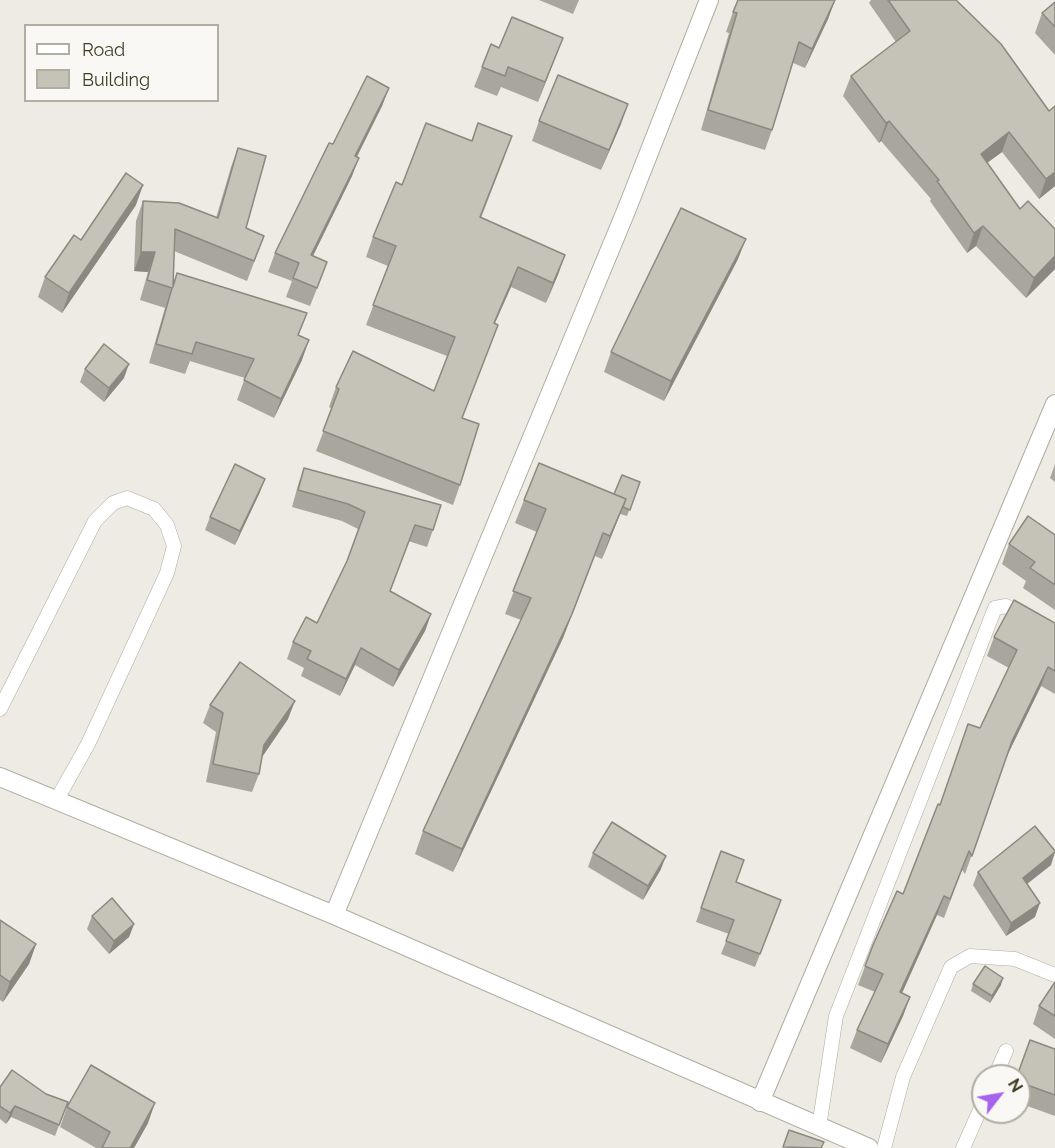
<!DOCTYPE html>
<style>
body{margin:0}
#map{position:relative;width:1055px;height:1148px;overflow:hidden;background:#edebe4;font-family:Raleway,sans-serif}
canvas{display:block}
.legend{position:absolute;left:24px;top:24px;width:195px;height:78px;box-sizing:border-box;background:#faf8f5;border:2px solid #afaea1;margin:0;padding:8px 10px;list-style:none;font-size:18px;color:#3f3e24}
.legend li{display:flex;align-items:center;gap:12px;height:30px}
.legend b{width:30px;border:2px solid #afaea1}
.north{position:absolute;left:971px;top:1064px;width:60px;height:60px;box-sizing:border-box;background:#faf8f5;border:2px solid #afaea1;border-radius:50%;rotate:59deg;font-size:16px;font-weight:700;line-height:24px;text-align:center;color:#3f3e24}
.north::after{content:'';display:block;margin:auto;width:21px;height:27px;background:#a762ee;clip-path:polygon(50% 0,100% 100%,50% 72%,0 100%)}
</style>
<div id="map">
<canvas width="1055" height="1148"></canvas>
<ul class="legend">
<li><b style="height:8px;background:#fff"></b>Road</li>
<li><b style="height:16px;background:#c5c2b7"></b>Building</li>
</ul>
<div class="north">N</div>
</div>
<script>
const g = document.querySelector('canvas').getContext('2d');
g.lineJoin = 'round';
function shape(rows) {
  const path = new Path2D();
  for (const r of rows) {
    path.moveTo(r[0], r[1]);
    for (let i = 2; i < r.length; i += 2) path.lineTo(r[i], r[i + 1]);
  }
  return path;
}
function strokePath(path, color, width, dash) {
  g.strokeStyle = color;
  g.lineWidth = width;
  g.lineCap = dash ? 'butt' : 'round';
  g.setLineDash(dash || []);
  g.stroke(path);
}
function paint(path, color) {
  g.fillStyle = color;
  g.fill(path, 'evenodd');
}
const service = shape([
 [0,709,95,521,113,503,127,498,154,509,167,525,174,546,167,573,88,744,56,801],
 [995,1076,1006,1051],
 [819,1127,836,1016,995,608,1006,606,1055,633],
 [884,1148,903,1077,951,967,970,956,1015,959,1055,975],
 [963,1148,983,1103]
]);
const minor = shape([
 [0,777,334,915,869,1148],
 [334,915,626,211,709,0],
 [760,1102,1055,404]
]);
strokePath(service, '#aead9f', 15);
strokePath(minor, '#aead9f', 20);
strokePath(service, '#fff', 14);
strokePath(minor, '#fff', 18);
paint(shape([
 [539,0,579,0,573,14],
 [835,0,828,19,805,68,793,63,772,130,765,150,701,130,729,33,726,32,733,12],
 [871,0,956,0,1049,111,1055,106,1055,186,1039,199,1002,152,987,163,1020,209,1055,229,1055,269,1026,298,976,246,967,253,930,201,931,199,881,141,879,143,843,96,851,76,896,42,869,3],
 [1055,2,1055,55,1035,33,1042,13],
 [563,38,538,102,501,87,497,96,474,87,482,67,499,48],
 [389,88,382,106,357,157,352,176,313,256,320,281,310,306,286,297,292,281,268,272,275,253,333,144],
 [539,121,621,124,601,170,532,141],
 [238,148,246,228,264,236,247,281,174,251,173,284,177,273,298,335,302,360,274,418,237,400,245,378,190,361,185,374,149,363,165,308,140,300,148,272,134,271,136,221,143,201,216,218,231,167],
 [505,156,481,218,565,255,546,303,511,287,495,323,462,419,460,485,453,505,316,451,332,409,329,407,336,387,434,391,447,356,366,325,388,266,366,257,373,237,402,185],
 [136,205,62,313,38,297,45,277,81,240],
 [738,259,664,401,604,372,611,352],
 [85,369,124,378,104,402,80,382],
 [1055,464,1055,482,1050,478],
 [304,468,433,530,427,547,408,541,390,591,431,614,425,631,393,687,355,665,340,696,301,676,304,668,287,659,293,642,317,623,347,561,358,529,342,521,292,507,298,485],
 [640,482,627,516,620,514,602,559,595,556,563,638,453,872,415,854,423,831,521,620,505,614,537,532,515,523,524,500,614,494],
 [260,492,235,545,205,530,210,517],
 [1055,535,1055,610,1023,588,1026,581,1002,564,1009,544],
 [1055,623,1055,694,1041,686,1006,758,965,874,962,870,944,918,937,915,902,993,910,997,903,1016,881,1063,850,1048,857,1030,875,992,858,985,873,945,903,894,940,805,980,728,1009,668,987,656,994,637],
 [210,705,288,719,262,757,259,774,252,792,206,782,216,732,203,723],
 [721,851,736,882,781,900,755,967,721,954,729,934,696,922],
 [593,853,661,869,643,900,588,867],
 [1051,865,1027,884,1035,917,1006,936,973,885,978,872],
 [92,916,134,924,129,937,109,954,87,929],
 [0,920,36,944,29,964,3,1002,0,1000],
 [1055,982,1055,1039,1033,1024,1039,1006],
 [973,984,1001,985,990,1003,971,991],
 [1055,1049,1055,1116,1019,1103,1019,1076],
 [0,1087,46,1094,68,1102,55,1136,11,1117,6,1124,0,1119],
 [67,1107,148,1123,134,1148,96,1148,60,1127]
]), '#a9a79d');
paint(shape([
 [835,0,828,19,805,68,812,49],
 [563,38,555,58,538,102,545,82],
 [389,88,382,106,348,174,355,156],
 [628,104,621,124,601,170,609,150],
 [889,121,881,141,879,143,886,123],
 [1009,132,1002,152,973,173,981,154],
 [359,158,352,176,304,274,311,255],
 [1055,172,1055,186,1039,199,1046,179],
 [143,185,136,205,62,313,69,293],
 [983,226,976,246,967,253,974,233],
 [746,239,738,259,664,401,671,381],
 [141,252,155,252,148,272,134,271],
 [565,255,558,275,546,303,553,283],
 [1055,256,1055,269,1026,298,1034,278],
 [518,267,511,287,486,343,494,323],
 [309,340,302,360,274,418,281,399],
 [129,364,124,378,104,402,109,388],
 [265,479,260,492,235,545,240,531],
 [626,499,617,522,602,559,610,536],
 [603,533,563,638,453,872,462,849],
 [431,614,425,631,393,687,399,670],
 [361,648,355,665,340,696,346,679],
 [1048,667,1041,686,1005,760,1012,741],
 [295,701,288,719,258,763,264,745],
 [1055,852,1051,865,1018,891,1023,878],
 [666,856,661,869,643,900,648,886],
 [944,896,937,915,894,1011,900,992],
 [1040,903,1035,917,1006,936,1011,923],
 [134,924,129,937,109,954,114,941],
 [36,944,29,964,3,1002,10,982],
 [1003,978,1001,985,990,1003,992,996],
 [910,997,903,1016,881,1063,888,1044],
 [155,1103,148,1123,134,1148,130,1148],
 [15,1106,11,1117,6,1124,10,1113]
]), '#8a8880');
const building = shape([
 [738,0,835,0,812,49,799,42,772,130,708,110,737,13,733,12,738,0],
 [888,0,956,0,1001,44,1049,111,1055,106,1055,172,1046,179,1009,132,981,154,1020,209,1028,201,1055,229,1055,256,1034,278,983,226,974,233,937,181,939,180,889,121,886,123,851,76,910,31,888,0],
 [1055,2,1055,27,1042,13,1055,2],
 [512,17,563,38,545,82,508,67,505,76,482,67,491,44,499,48,512,17],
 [558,75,628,104,609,150,539,121,558,75],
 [367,76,389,88,355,156,359,158,311,255,327,262,317,288,293,278,299,263,275,253,329,143,333,144,367,76],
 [426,123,472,141,478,123,512,136,480,217,565,255,553,283,518,267,494,323,498,325,462,418,479,424,460,485,323,431,339,389,336,387,353,351,434,391,455,337,373,305,396,246,373,237,396,182,402,185,426,123],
 [238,148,266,156,246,228,264,236,254,261,175,229,173,287,177,273,307,313,298,335,309,340,281,399,244,380,254,359,196,342,192,354,156,344,172,288,147,280,155,252,141,252,143,201,179,203,218,218,238,148],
 [126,173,143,185,69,293,45,277,74,235,81,240,126,173],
 [681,208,746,239,671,381,611,352,681,208],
 [104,344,129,364,109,388,85,369,104,344],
 [539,463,626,499,610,536,603,533,572,614,462,849,423,831,531,598,513,591,546,509,524,500,539,463],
 [235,464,265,479,240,531,210,517,235,464],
 [304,468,441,505,433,530,415,525,390,591,431,614,399,670,361,648,346,679,307,659,311,651,293,642,306,617,317,623,347,561,365,512,348,504,298,490,304,468],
 [622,475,640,482,630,510,623,507,626,499,614,494,622,475],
 [1028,516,1055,535,1055,585,1030,568,1035,562,1009,544,1028,516],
 [1014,600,1055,623,1055,671,1048,667,1012,741,972,856,969,851,950,899,944,896,900,992,910,997,888,1044,857,1030,883,974,865,966,873,945,897,891,903,894,938,804,940,805,968,724,980,728,1017,650,994,637,1014,600],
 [240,662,295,701,264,745,259,774,213,764,223,713,210,705,240,662],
 [612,822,666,856,648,886,593,853,612,822],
 [1035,826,1055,851,1055,852,1023,878,1040,903,1011,923,978,872,1035,826],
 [721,851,744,860,736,882,781,900,760,954,726,941,734,920,701,908,721,851],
 [112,898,134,924,114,941,92,916,112,898],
 [0,920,36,944,10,982,0,975,0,920],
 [985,966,1003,978,992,996,973,984,985,966],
 [1055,982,1055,1016,1039,1006,1055,982],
 [1030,1040,1055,1049,1055,1095,1019,1082,1019,1076,1017,1076,1030,1040],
 [91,1065,155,1103,130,1148,102,1148,110,1132,67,1107,91,1065],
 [12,1070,46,1094,68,1102,59,1125,15,1106,10,1113,0,1106,0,1087,12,1070],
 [789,1130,824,1142,821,1148,783,1147,789,1130]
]);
paint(building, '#c5c2b7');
strokePath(building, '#8a8880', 1.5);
</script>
